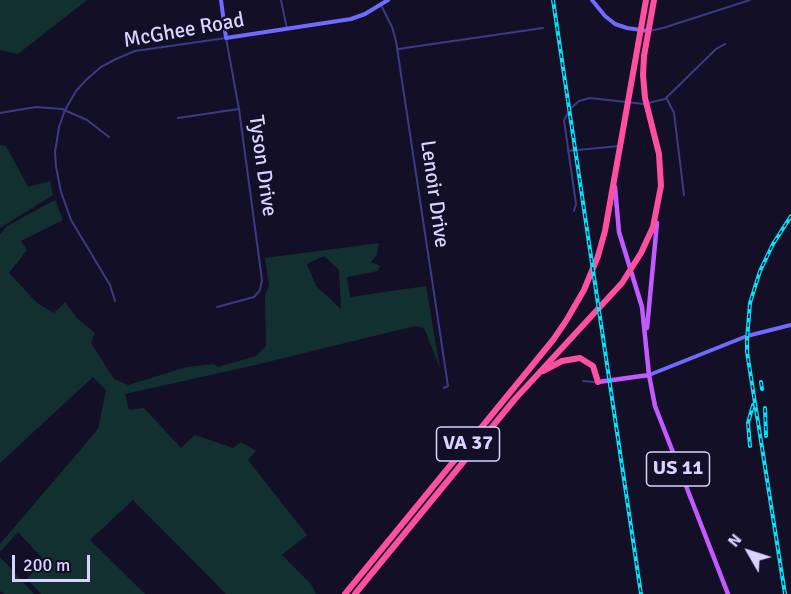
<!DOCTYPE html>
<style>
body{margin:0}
#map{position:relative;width:791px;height:594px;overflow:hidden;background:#130f26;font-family:Signika,sans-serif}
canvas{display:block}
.north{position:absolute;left:719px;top:522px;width:60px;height:60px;-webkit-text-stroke:4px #130f26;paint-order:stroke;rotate:309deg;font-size:16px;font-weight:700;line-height:24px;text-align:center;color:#d9d4ff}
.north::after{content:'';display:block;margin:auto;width:21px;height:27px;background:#d9d4ff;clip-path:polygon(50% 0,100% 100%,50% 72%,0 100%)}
.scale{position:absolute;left:12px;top:555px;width:78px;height:27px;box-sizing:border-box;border:3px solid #d9d4ff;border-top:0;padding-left:8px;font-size:18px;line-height:21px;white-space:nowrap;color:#d9d4ff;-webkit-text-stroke:4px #130f26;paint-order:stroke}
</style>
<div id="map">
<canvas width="791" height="594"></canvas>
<div class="north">N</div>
<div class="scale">200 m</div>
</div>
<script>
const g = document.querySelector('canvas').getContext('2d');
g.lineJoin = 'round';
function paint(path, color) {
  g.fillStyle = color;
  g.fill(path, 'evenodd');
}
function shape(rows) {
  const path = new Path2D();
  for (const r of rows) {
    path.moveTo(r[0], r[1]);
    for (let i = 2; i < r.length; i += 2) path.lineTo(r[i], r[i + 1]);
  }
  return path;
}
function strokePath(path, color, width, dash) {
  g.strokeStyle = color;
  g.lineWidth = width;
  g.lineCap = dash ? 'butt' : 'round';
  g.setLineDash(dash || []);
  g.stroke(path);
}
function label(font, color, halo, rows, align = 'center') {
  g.font = font + ' Signika,sans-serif';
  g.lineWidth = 5;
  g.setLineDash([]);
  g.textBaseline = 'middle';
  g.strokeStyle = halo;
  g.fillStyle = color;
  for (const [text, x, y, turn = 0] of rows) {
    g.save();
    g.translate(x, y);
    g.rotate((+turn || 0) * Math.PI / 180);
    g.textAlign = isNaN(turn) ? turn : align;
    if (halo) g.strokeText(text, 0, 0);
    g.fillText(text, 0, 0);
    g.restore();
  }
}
paint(shape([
 [0,0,87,0,18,54,0,50],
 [0,145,6,146,28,187,50,181,53,195,0,228],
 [55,200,63,220,21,241,27,250,9,273,37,303,54,313,65,302,77,318,95,333,91,343,114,379,128,385,187,367,214,364,218,367,256,356,266,346,265,295,269,286,265,258,379,243,377,255,371,262,380,266,378,271,347,277,350,297,426,286,440,368,424,328,415,326,255,365,125,394,129,410,144,408,181,448,195,435,233,448,241,442,256,451,248,460,307,535,282,555,311,584,316,594,226,594,133,500,90,540,145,594,41,594,27,579,44,560,18,532,0,552,0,544,98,429,106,390,93,377,0,463,0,234,7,226],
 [324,256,339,270,341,309,316,286,307,264],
 [0,557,34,594,5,594,0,591]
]), '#12302f');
strokePath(shape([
 [281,0,287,29],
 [381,5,392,27,396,41,448,386,444,388],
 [649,31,663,28,750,0],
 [398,49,543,28],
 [667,99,674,113,684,195],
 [0,113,36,107,62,109,87,120,109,137],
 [178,118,239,109],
 [568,151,619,146],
 [574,211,576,204,564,120,570,109,579,101,590,98,644,104,665,99,716,49,725,44],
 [115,301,110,285,71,220,61,192,56,167,55,152,59,127,65,110,76,91,86,80,101,67,116,59,135,51,226,38,239,109,262,280,260,290,254,297,217,307],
 [583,381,595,382]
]), '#3d3a85', 2);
strokePath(shape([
 [221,0,226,38,351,19,365,14,388,0],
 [592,0,605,16,615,24,627,28,648,31],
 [649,375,747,336,791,325]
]), '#6f6bff', 4);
strokePath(shape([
 [615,187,619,232,642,307,649,375,655,406,728,594],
 [647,328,657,223],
 [598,382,649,375]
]), '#c25bff', 4.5);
strokePath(shape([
 [543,371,562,361,580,358,593,366,598,382],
 [345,594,553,340,566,321,584,290,598,256,605,231,646,0],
 [355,594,515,399,622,283,641,253,653,227,661,186,659,154,645,98,643,75,644,56,654,0]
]), '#ff4fa3', 6);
const rail = shape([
 [553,0,641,594],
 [761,382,762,389],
 [765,408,766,436],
 [750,446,748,423,753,405],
 [785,594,747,352,747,339,750,303,760,271,773,244,791,216]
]);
strokePath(rail, '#00e5ff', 4);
strokePath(rail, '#130f26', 1.5, [4.5]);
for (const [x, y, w] of [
 [468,444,63],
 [678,469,63]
]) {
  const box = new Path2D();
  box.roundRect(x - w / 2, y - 17, w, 34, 4.5);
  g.fillStyle = '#130f26';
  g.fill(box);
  strokePath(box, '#d9d4ff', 1.5);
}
label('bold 20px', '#d9d4ff', null, [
 ["VA 37",468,444],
 ["US 11",678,469]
]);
label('21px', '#d9d4ff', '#130f26', [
 ["McGhee Road",184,31,-10],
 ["Tyson Drive",262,166,82],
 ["Lenoir Drive",434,194,82]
]);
</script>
